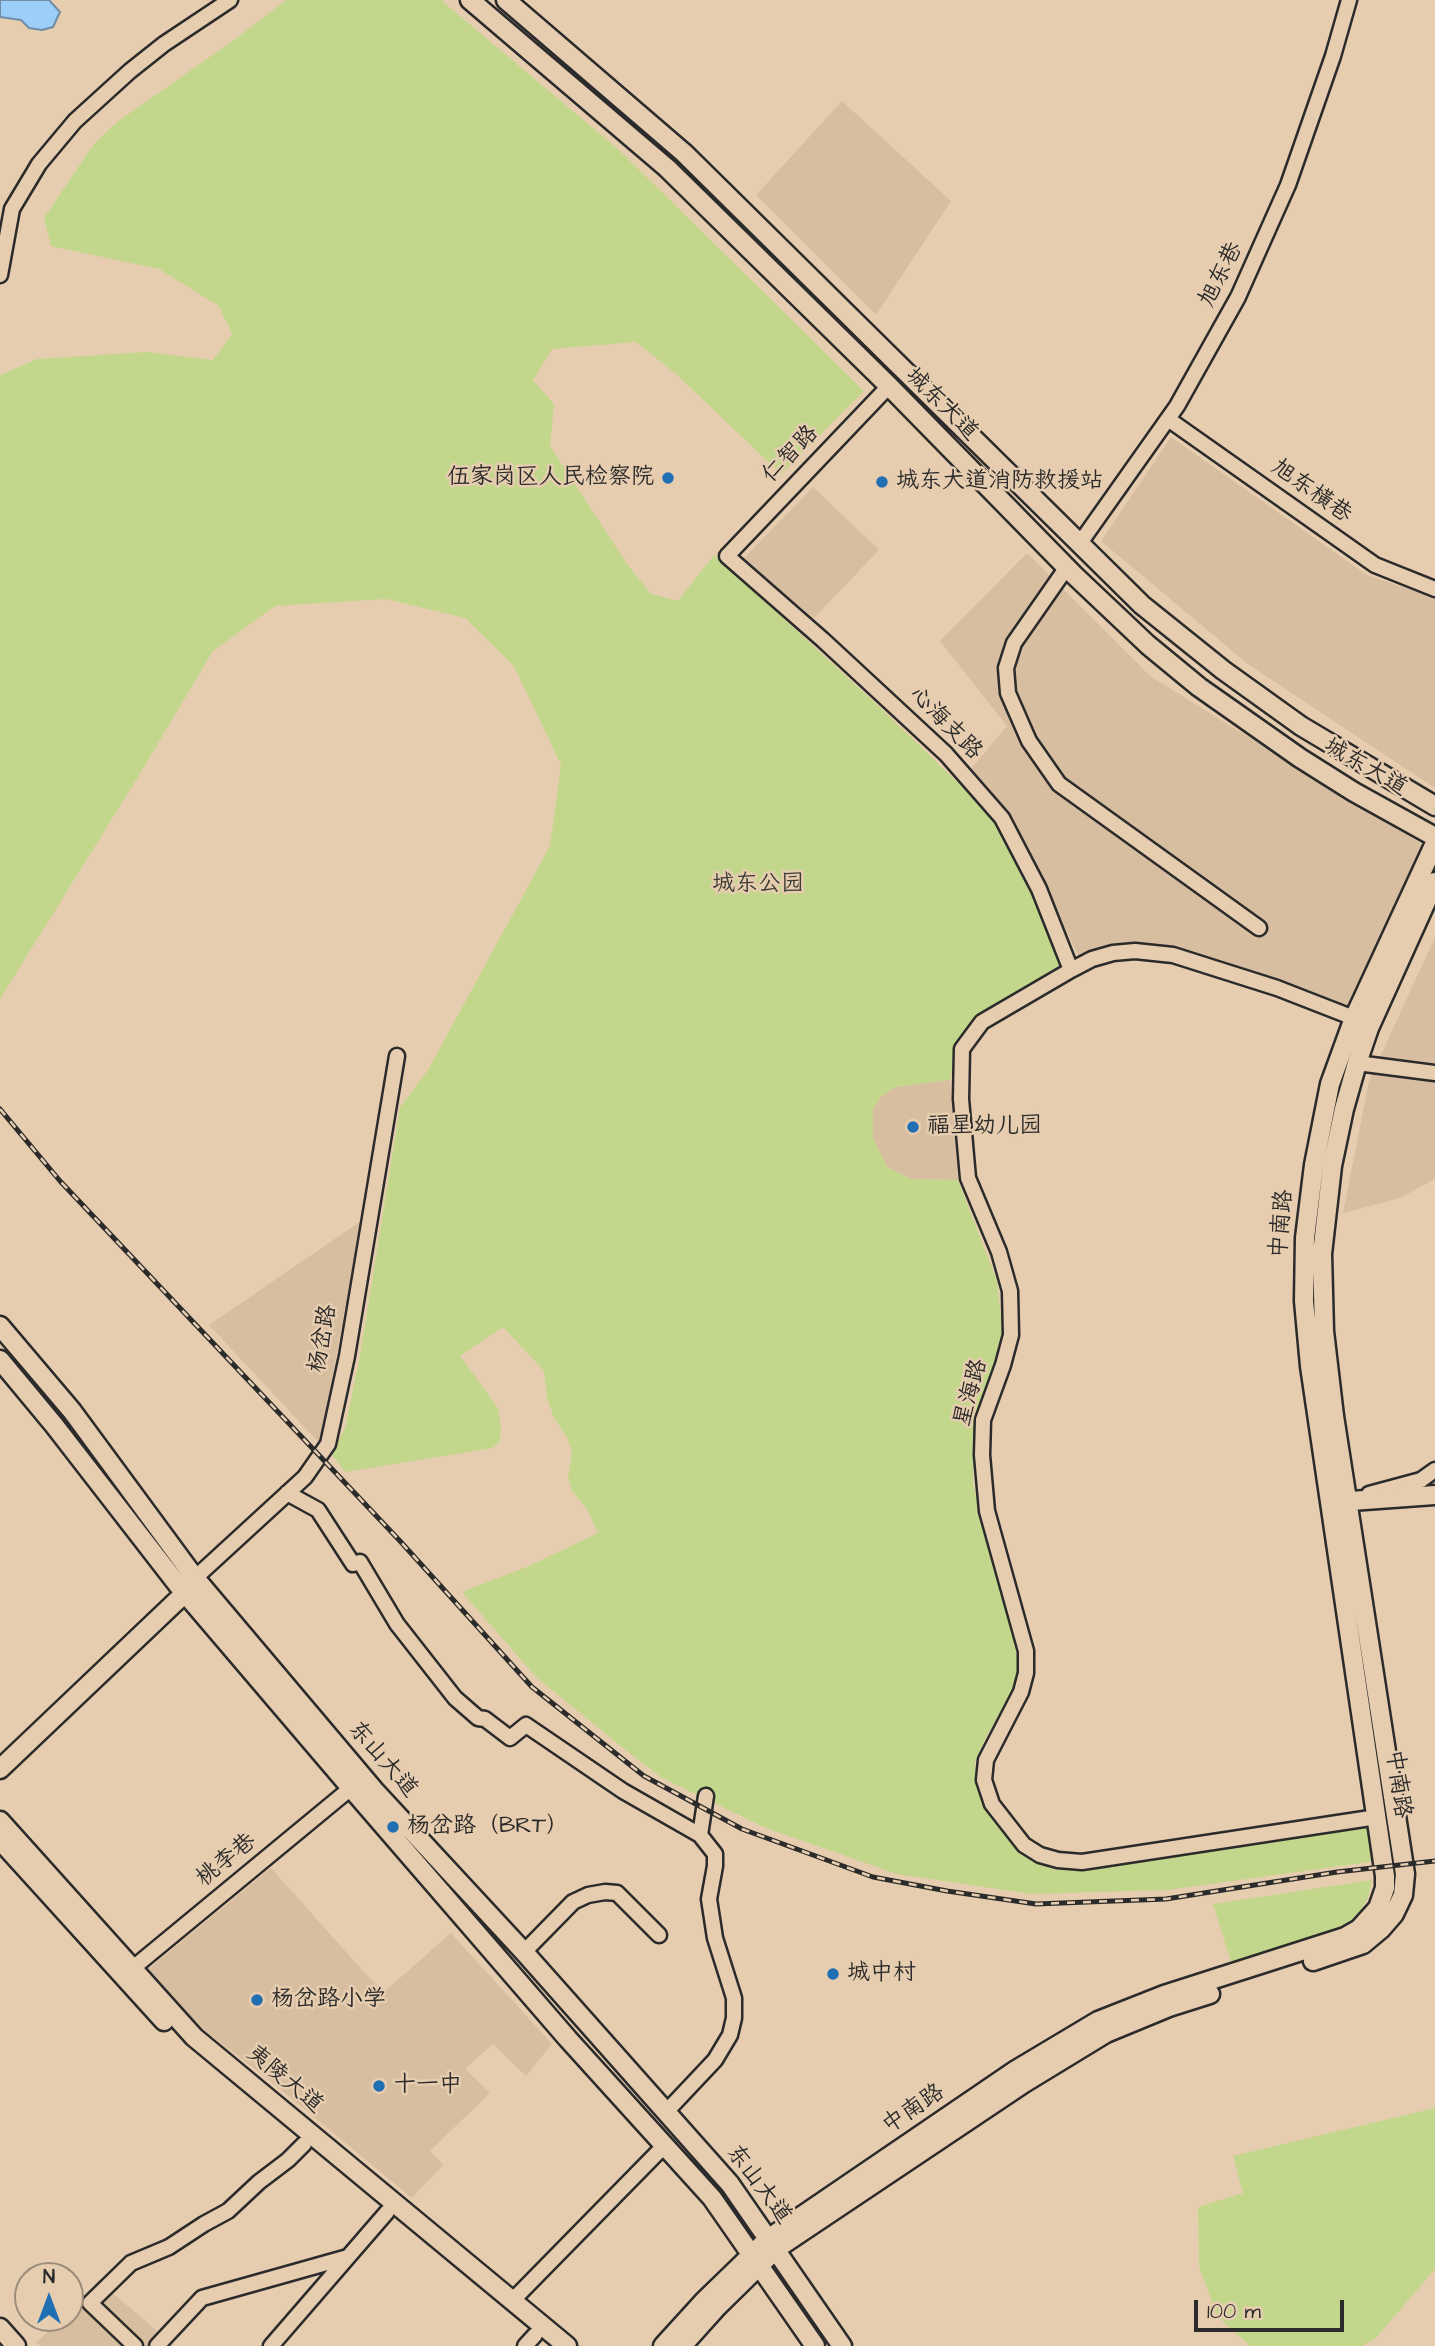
<!DOCTYPE html>
<meta charset="utf-8">
<style>
body{margin:0}
#map{position:relative;width:1435px;height:2346px;overflow:hidden;background:#e7cdaf;font-family:"Architects Daughter",sans-serif}
canvas{display:block}
.north{position:absolute;left:14px;top:2262px;width:70px;height:70px;box-sizing:border-box;background:#e7cdaf;border:2px solid #9c8c7a;border-radius:50%;rotate:0deg;font-size:19px;font-weight:700;line-height:28px;text-align:center;color:#2b2b2b}
.north::after{content:'';display:block;margin:auto;width:24px;height:32px;background:#1f6fb2;clip-path:polygon(50% 0,100% 100%,50% 72%,0 100%)}
.scale{position:absolute;left:1194px;top:2300px;width:150px;height:32px;box-sizing:border-box;border:4px solid #2b2b2b;border-top:0;padding-left:9px;font-size:21px;line-height:24px;white-space:nowrap;color:#2b2b2b;-webkit-text-stroke:5px #e7cdaf;paint-order:stroke}
</style>
<div id="map">
<canvas width="1435" height="2346"></canvas>
<div class="north">N</div>
<div class="scale">100 m</div>
</div>
<script>
const g = document.querySelector('canvas').getContext('2d');
g.lineJoin = 'round';
function paint(path, color) {
  g.fillStyle = color;
  g.fill(path, 'evenodd');
}
function shape(rows) {
  const path = new Path2D();
  for (const r of rows) {
    path.moveTo(r[0], r[1]);
    for (let i = 2; i < r.length; i += 2) path.lineTo(r[i], r[i + 1]);
  }
  return path;
}
function strokePath(path, color, width, dash) {
  g.strokeStyle = color;
  g.lineWidth = width;
  g.lineCap = dash ? 'butt' : 'round';
  g.setLineDash(dash || []);
  g.stroke(path);
}
function label(font, color, halo, rows, align = 'center') {
  g.font = font + ' "Architects Daughter","LXGW WenKai TC",sans-serif';
  g.lineWidth = 5;
  g.setLineDash([]);
  g.textBaseline = 'middle';
  g.strokeStyle = halo;
  g.fillStyle = color;
  for (const [text, x, y, turn = 0] of rows) {
    g.save();
    g.translate(x, y);
    g.rotate((+turn || 0) * Math.PI / 180);
    g.textAlign = isNaN(turn) ? turn : align;
    if (halo) g.strokeText(text, 0, 0);
    g.fillText(text, 0, 0);
    g.restore();
  }
}
paint(shape([
 [842,101,951,201,876,315,756,195],
 [1171,437,1367,575,1435,598,1435,788,1249,665,1101,541],
 [813,487,879,550,814,618,743,559],
 [1027,553,1150,676,1425,846,1349,1009,1278,980,1177,947,1148,944,1124,945,1097,950,1079,957,1008,813,970,770,1007,726,940,641],
 [1435,937,1435,1179,1400,1198,1343,1213,1369,1081],
 [950,1080,958,1180,911,1179,887,1167,873,1138,873,1109,881,1097,895,1087],
 [361,1221,320,1444,209,1325],
 [271,1868,364,1972,384,1992,451,1933,552,2044,526,2076,493,2044,465,2069,490,2093,430,2151,443,2165,412,2198,268,2079,201,2028,148,1969],
 [103,2285,175,2346,40,2346,36,2342,64,2318,70,2318,70,2313]
]), '#d8bea0');
paint(shape([
 [286,0,441,0,619,150,864,391,781,474,675,373,636,342,552,349,533,380,554,404,550,446,627,564,651,594,678,601,714,555,883,710,995,819,1032,890,1060,965,976,1016,958,1039,950,1080,895,1087,881,1097,873,1109,873,1138,887,1167,911,1179,958,1180,997,1281,1003,1339,974,1418,973,1482,979,1512,1014,1640,1019,1667,1015,1687,985,1739,975,1763,976,1781,984,1806,1012,1842,1029,1858,1044,1864,1069,1868,1370,1821,1376,1861,1168,1890,1031,1894,897,1874,766,1828,662,1778,628,1752,536,1677,462,1592,529,1566,598,1533,588,1511,572,1491,568,1477,572,1454,568,1439,554,1418,547,1398,544,1371,503,1327,460,1356,498,1408,501,1427,500,1441,493,1448,345,1472,332,1455,345,1428,360,1356,400,1107,428,1070,550,846,561,765,514,666,465,618,386,599,275,606,213,651,138,777,0,999,0,375,37,359,147,352,213,360,232,334,219,306,159,269,51,246,44,218,93,145,117,122,234,40],
 [1372,1880,1368,1898,1361,1909,1351,1921,1339,1929,1232,1965,1213,1904],
 [1435,2108,1435,2269,1376,2338,1361,2346,1250,2346,1217,2316,1199,2266,1198,2207,1243,2193,1233,2156]
]), '#c3d78c');
const water = shape([
 [0,0,49,0,60,12,53,27,42,30,29,28,21,20,0,17,0,0]
]);
paint(water, '#9ccef9');
strokePath(water, '#6f8da7', 2);
const minor = shape([
 [0,275,12,209,39,164,75,121,130,71,164,44,230,0],
 [889,386,727,556,823,640,946,754,1002,818,1039,889,1071,970],
 [1168,419,1375,565,1435,589],
 [1080,543,1177,406,1238,297,1288,185,1333,56,1349,0],
 [1067,567,1014,643,1006,668,1008,693,1029,741,1059,784,1259,928],
 [1354,1018,1277,988,1173,955,1135,951,1113,953,1092,959,1071,970,982,1022,962,1049,961,1099,968,1178,999,1252,1010,1291,1011,1335,1003,1365,983,1420,982,1455,987,1511,1026,1651,1026,1673,1021,1692,986,1760,984,1780,992,1804,1024,1845,1040,1855,1058,1860,1082,1862,1377,1817],
 [1357,1063,1435,1073],
 [287,1493,318,1510,353,1564,360,1562,397,1624,455,1698,478,1718,485,1719,510,1738,526,1725,623,1791,700,1835,715,1854,715,1866,709,1899,715,1938,734,1998,734,2018,730,2035,715,2060,666,2112],
 [1369,1494,1421,1480,1435,1470],
 [195,1578,305,1477,328,1444,347,1356,397,1056],
 [700,1835,706,1796],
 [524,1952,573,1902,588,1895,605,1892,617,1893,659,1935],
 [133,1968,351,1788],
 [512,2301,665,2145],
 [135,2346,90,2303,131,2263,169,2247,204,2224,228,2211,259,2182,288,2160,304,2144],
 [157,2346,202,2298,348,2257],
 [271,2346,387,2212],
 [525,2346,535,2335]
]);
const major = shape([
 [470,0,667,168,889,386,1074,575,1148,645,1199,687,1300,758,1354,792,1435,837],
 [506,0,684,153,1142,605,1223,670,1301,726,1435,806],
 [0,1326,72,1411,195,1578,374,1790,524,1952,730,2184,842,2346],
 [0,1360,54,1425,178,1585,351,1788,568,2039,712,2198,815,2346],
 [1337,1502,1435,1495],
 [0,1769,185,1593,191,1584],
 [0,1821,194,2037,567,2346],
 [0,1840,164,2021],
 [1313,1961,1363,1944,1381,1929,1394,1914,1403,1895,1405,1874,1334,1416,1324,1331,1322,1254,1332,1166,1344,1109,1357,1063,1369,1028,1435,882],
 [0,2328,16,2346],
 [663,2346,704,2301,768,2239,1016,2070,1098,2021,1164,1995,1345,1937,1359,1929,1378,1908,1385,1888,1385,1876,1310,1366,1304,1301,1305,1238,1314,1165,1330,1084,1354,1018,1435,843],
 [682,2346,717,2307,776,2249,1024,2083,1106,2033,1169,2007,1210,1994]
]);
strokePath(minor, '#2b2b2b', 19);
strokePath(major, '#2b2b2b', 23);
strokePath(minor, '#e7cdaf', 14);
strokePath(major, '#e7cdaf', 18);
const rail = shape([
 [0,1109,60,1181,400,1541,532,1687,644,1776,742,1829,873,1877,947,1891,1036,1904,1166,1899,1337,1872,1435,1861]
]);
strokePath(rail, '#2b2b2b', 5);
strokePath(rail, '#e7cdaf', 2.5, [8]);
for (const [x, y, r, color] of [
 [668,478,7,"#1f6fb2"],
 [882,482,7,"#1f6fb2"],
 [913,1127,7,"#1f6fb2"],
 [393,1827,7,"#1f6fb2"],
 [833,1974,7,"#1f6fb2"],
 [257,2000,7,"#1f6fb2"],
 [379,2086,7,"#1f6fb2"]
]) {
  const dot = new Path2D();
  dot.arc(x, y, r, 0, 2 * Math.PI);
  g.fillStyle = color;
  g.fill(dot);
  strokePath(dot, '#e7cdaf', 2.5);
}
label('23px', '#2b2b2b', '#e7cdaf', [
 ["旭东巷",1222,275,-63],
 ["城东大道",941,405,45],
 ["仁智路",791,455,-46],
 ["旭东横巷",1311,492,35],
 ["心海支路",945,724,45],
 ["城东大道",1365,768,30],
 ["中南路",1283,1224,-85],
 ["杨岔路",324,1339,-80],
 ["星海路",972,1393,-75],
 ["东山大道",382,1760,49],
 ["中南路",1397,1784,82],
 ["桃李巷",227,1861,-39],
 ["夷陵大道",284,2080,40],
 ["中南路",914,2110,-34],
 ["东山大道",758,2185,53]
]);
label('23px', '#2b2b2b', '#e7cdaf', [
 ["伍家岗区人民检察院",654,478,"right"],
 ["城东大道消防救援站",896,482],
 ["福星幼儿园",927,1127],
 ["杨岔路（BRT）",407,1827],
 ["城中村",847,1974],
 ["杨岔路小学",271,2000],
 ["十一中",393,2086]
], 'left');
label('23px', '#3a3c35', '#e7cdaf', [
 ["城东公园",758,885]
]);
</script>
